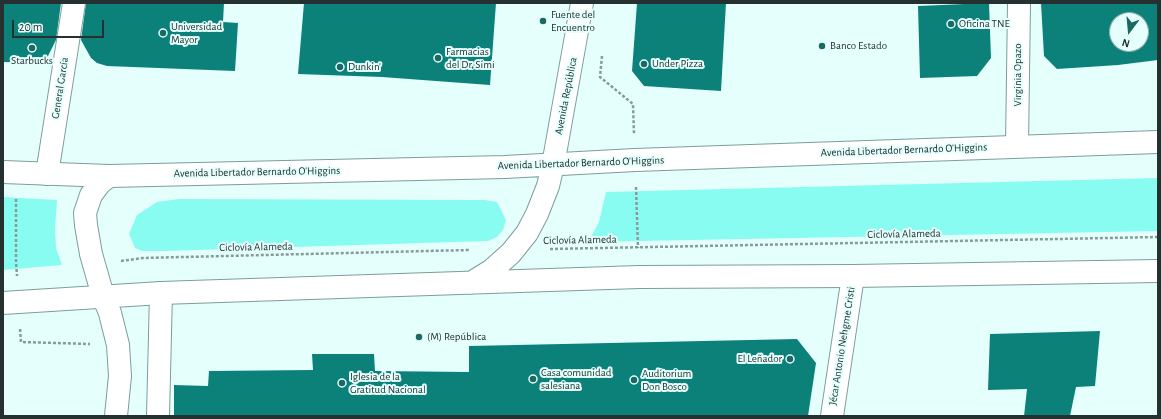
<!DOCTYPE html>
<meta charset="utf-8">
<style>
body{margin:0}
#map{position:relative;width:1161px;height:419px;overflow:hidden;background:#e4fffc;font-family:"Alegreya Sans",sans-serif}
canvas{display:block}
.frame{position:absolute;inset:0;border:4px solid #243130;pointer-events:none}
.north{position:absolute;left:1109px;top:12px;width:40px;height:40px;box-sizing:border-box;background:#e4fffc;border:1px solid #97adaa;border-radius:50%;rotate:196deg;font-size:11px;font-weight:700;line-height:16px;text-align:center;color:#243130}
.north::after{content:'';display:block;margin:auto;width:14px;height:18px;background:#1c6863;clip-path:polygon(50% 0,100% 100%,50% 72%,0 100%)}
.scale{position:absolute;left:12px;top:20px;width:92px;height:18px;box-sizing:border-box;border:2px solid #243130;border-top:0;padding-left:5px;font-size:12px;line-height:14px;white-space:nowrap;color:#243130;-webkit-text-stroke:3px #e4fffc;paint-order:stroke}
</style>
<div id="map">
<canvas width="1161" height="419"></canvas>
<div class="frame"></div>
<div class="north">N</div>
<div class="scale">20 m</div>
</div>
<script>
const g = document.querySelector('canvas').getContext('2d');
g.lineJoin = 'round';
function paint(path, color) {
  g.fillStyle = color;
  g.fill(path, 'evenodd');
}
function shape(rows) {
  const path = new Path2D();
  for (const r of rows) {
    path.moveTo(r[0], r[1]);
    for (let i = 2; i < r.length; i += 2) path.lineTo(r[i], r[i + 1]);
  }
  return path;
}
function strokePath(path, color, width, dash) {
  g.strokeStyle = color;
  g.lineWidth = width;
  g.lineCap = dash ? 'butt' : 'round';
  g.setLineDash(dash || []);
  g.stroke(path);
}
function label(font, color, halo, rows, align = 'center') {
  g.font = font + ' "Alegreya Sans",sans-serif';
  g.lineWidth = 4;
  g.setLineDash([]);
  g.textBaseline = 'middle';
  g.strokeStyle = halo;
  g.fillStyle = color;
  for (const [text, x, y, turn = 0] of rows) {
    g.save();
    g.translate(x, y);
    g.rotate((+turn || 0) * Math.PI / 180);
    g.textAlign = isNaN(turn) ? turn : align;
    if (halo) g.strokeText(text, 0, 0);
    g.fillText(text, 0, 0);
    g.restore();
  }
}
paint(shape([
 [1158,178,1158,231,588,242,599,222,606,192],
 [3,197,57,200,55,229,56,248,62,265,3,270],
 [179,199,485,200,497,202,506,220,503,230,497,237,488,241,164,251,142,251,135,248,129,234,137,215,157,202]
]), '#89fcf2');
paint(shape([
 [3,3,61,3,56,40,48,56,44,60,36,63,3,62],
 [86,3,224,3,223,22,238,23,235,71,107,66,97,63,91,58,81,40],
 [304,3,496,3,490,85,382,77,298,74],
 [637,3,726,3,721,91,644,86,632,71],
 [989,3,991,58,977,76,920,78,918,6],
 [1041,3,1158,3,1158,60,1118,65,1057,69,1044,56],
 [1117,20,1141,20,1141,44,1117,44],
 [1100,331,1095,386,1076,387,1070,416,1024,416,1027,389,988,390,990,334],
 [797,339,816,363,808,416,174,416,174,385,208,386,209,371,313,370,312,354,374,354,375,371,469,372,469,346]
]), '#0c817a');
const street = shape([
 [1017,146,1019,3],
 [553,165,582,3],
 [47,174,74,3]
]);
const secondary = shape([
 [103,296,110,313,118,345,120,376,116,416],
 [158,416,161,293],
 [832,416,853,276]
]);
const primary = shape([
 [3,172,109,176,505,167,635,160,1158,142],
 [471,283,492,270,511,253,527,233,537,214,548,186,553,165],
 [103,296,91,254,86,225,85,213,91,195,100,183,109,176],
 [3,303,161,293,639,277,853,276,1158,271]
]);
strokePath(street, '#7d9d9a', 24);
strokePath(secondary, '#7d9d9a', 24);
strokePath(primary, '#7d9d9a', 24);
strokePath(shape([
 [602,56,600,77,633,104,634,134],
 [636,187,638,248],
 [16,199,16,262,17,276],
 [550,249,1158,237],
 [121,261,143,258,469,250],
 [20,329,21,342,90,344]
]), '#879b99', 2.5, [3, 2]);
strokePath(street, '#fff', 22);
strokePath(secondary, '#fff', 22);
strokePath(primary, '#fff', 22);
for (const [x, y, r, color] of [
 [543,21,4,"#1c6863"],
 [951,24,4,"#1c6863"],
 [163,33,4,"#1c6863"],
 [822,46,4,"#1c6863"],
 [32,48,4,"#1c6863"],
 [438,58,4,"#1c6863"],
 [644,64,4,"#1c6863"],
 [340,67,4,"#1c6863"],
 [419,337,4,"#1c6863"],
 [790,359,4,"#1c6863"],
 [533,379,4,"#1c6863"],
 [634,380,4,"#1c6863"],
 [342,383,4,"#1c6863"]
]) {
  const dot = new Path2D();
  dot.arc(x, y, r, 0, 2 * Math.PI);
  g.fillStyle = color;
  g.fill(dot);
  strokePath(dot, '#e4fffc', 1.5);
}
label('11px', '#243130', '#e4fffc', [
 ["Fuente del",551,15],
 ["Encuentro",551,28],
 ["Oficina TNE",959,24],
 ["Universidad",171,27],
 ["Mayor",171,40],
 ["Banco Estado",830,46],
 ["Farmacias",446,52],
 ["del Dr. Simi",446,65],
 ["Starbucks",32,61,"center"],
 ["Under Pizza",652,64],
 ["Dunkin'",348,67],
 ["(M) República",427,337],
 ["El Leñador",782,359,"right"],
 ["Casa comunidad",541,373],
 ["salesiana",541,386],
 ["Auditorium",642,374],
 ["Don Bosco",642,387],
 ["Iglesia de la",350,377],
 ["Gratitud Nacional",350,390]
], 'left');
label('11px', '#243130', '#e4fffc', [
 ["Virginia Opazo",1018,75,-90],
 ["General García",60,88,-81],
 ["Avenida República",566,96,-79],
 ["Avenida Libertador Bernardo O'Higgins",904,150,-2],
 ["Avenida Libertador Bernardo O'Higgins",581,163,-2],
 ["Avenida Libertador Bernardo O'Higgins",257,172,-1],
 ["Ciclovía Alameda",904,234,-1],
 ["Ciclovía Alameda",580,240,-1],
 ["Ciclovía Alameda",256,247,-1],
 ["Jécar Antonio Nehgme Cristi",842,346,-81]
]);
</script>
